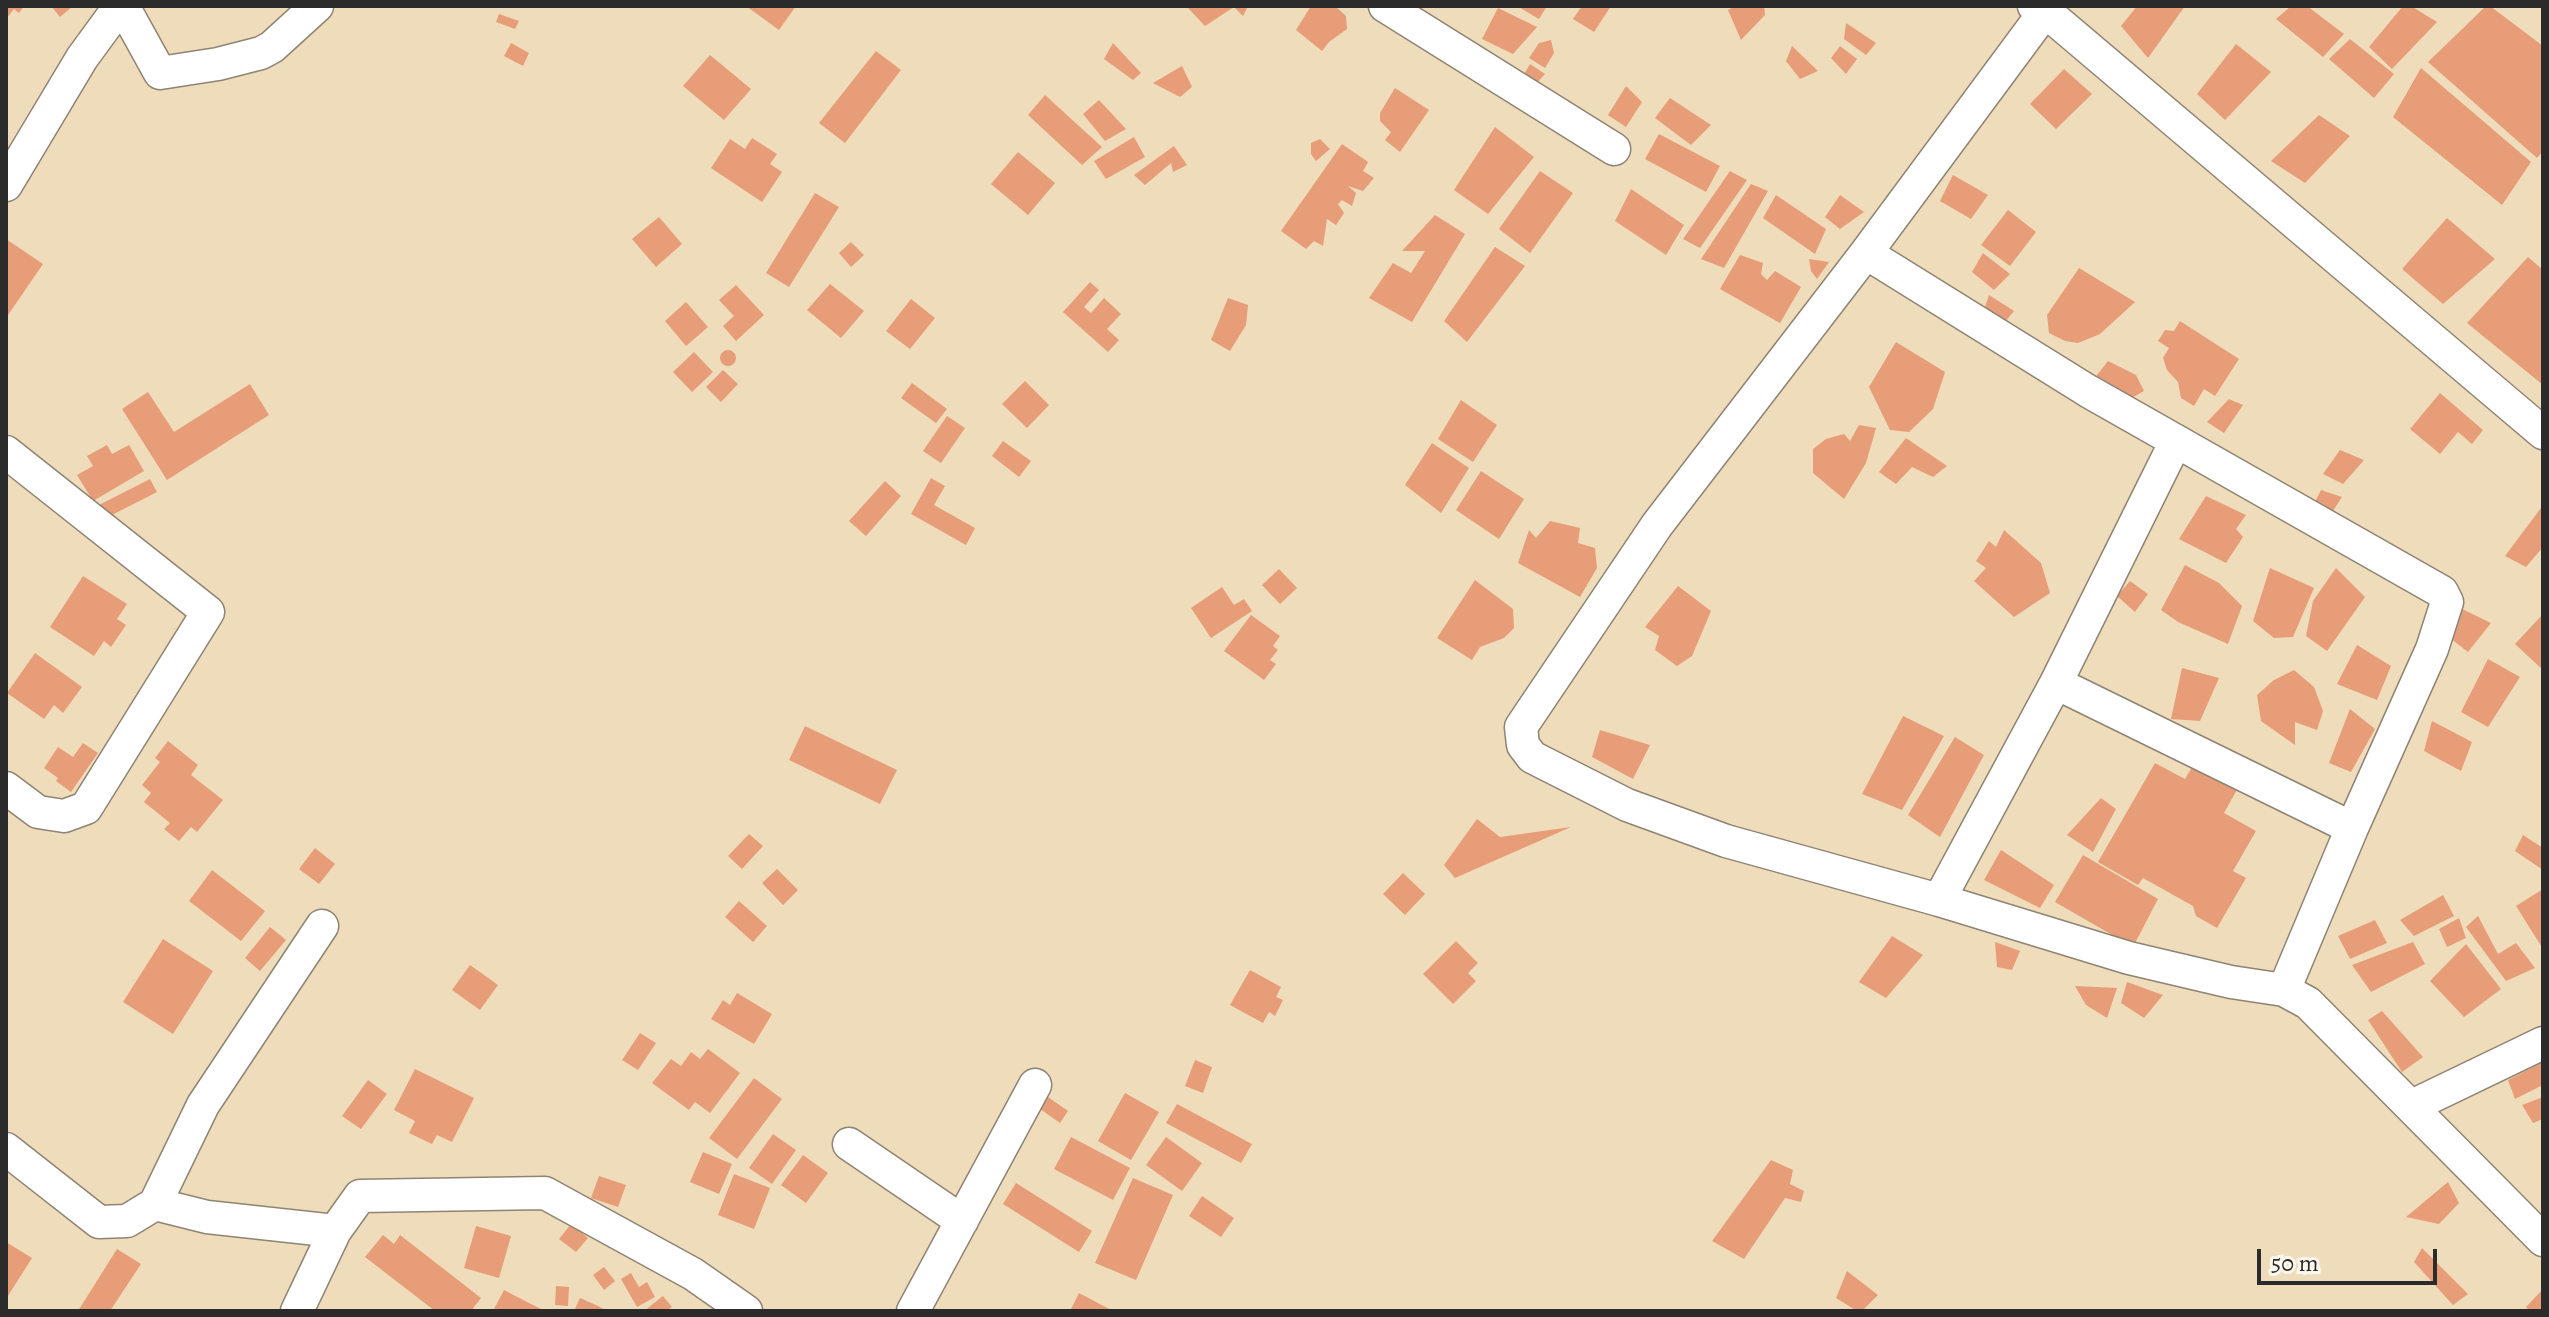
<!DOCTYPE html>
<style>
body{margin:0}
#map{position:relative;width:2549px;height:1317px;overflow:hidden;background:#efdcbb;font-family:Alegreya,serif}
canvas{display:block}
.frame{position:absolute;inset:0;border:8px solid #2b2b2b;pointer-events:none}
.scale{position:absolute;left:2257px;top:1249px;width:180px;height:36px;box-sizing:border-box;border:4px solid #2b2b2b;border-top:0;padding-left:10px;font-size:24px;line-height:28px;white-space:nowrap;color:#2b2b2b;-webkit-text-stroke:6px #fbf7ec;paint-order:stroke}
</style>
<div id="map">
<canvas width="2549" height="1317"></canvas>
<div class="frame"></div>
<div class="scale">50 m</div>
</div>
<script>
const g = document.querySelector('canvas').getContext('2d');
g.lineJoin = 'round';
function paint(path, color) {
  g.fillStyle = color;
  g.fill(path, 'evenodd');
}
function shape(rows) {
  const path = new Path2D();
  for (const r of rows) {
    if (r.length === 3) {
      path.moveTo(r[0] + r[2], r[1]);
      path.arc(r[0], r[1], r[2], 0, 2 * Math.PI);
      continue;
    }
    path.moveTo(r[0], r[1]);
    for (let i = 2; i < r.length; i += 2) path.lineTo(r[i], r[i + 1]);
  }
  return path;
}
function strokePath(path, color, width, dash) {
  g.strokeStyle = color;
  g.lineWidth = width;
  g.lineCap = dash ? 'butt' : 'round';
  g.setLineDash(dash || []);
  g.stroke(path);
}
paint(shape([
 [6,6,24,6,19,13,14,9,6,19],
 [51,6,73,6,60,17],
 [746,6,796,6,779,30],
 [1190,6,1248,6,1243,16,1234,7,1205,26,1188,8],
 [1311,6,1335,6,1346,16,1347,29,1329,42,1322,51,1296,30],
 [1517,6,1547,6,1539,19],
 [1582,6,1611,6,1594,32,1573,19],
 [1735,6,1764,6,1765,15,1741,40,1728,10],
 [2137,6,2185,6,2148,58,2121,26],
 [2291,6,2307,6,2344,34,2323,57,2276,19],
 [2403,6,2411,6,2437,22,2392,69,2369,47],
 [2486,6,2490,6,2543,46,2543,151,2537,158,2428,62],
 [1498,8,1537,27,1513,54,1482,39],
 [499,14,519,21,515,29,496,22],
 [1846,23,1876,43,1866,55,1844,39],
 [2350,39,2394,74,2374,98,2329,59],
 [1551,40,1554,53,1545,68,1529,58,1539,43],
 [511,43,529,53,523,66,504,56],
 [1113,43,1141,73,1133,80,1104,59],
 [2236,44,2271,72,2225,120,2197,94],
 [1792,46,1818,71,1800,79,1786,61],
 [1840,46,1857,59,1846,74,1831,58],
 [876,51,901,70,845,143,819,123],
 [710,55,751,89,724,120,683,86],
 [1530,64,1545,74,1535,85,1523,76],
 [1182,66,1192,87,1180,97,1153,83],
 [2421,68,2531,162,2502,205,2393,117],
 [2064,69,2092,94,2056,129,2030,104],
 [1626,86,1642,102,1626,127,1608,115],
 [1395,88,1429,110,1400,152,1385,140,1391,132,1380,121,1380,113],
 [1045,95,1102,147,1082,165,1028,115],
 [1670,98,1711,125,1691,145,1655,118],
 [1099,100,1126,129,1105,141,1083,114],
 [2319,115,2350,136,2305,183,2271,161],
 [1495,127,1534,157,1488,214,1454,190],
 [1659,134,1720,166,1706,192,1645,159],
 [1134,137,1145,157,1106,179,1094,161],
 [752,138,777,154,770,164,782,172,762,202,711,168,730,139,745,149],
 [1320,139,1330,149,1316,161,1311,154,1311,143],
 [1342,144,1368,162,1363,171,1374,178,1363,191,1348,186,1356,193,1352,206,1342,200,1338,204,1344,213,1336,225,1327,219,1323,246,1314,241,1306,249,1281,231],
 [1174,146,1187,165,1173,172,1171,163,1145,185,1134,175],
 [1018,152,1055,183,1028,215,991,184],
 [1540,171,1573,193,1530,253,1499,229],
 [1730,171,1747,180,1700,248,1683,239],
 [1953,175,1988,195,1971,219,1940,201],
 [1751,184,1768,191,1724,268,1701,259],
 [1631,189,1684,225,1666,255,1615,221],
 [815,193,839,207,789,287,766,273],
 [1776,195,1826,229,1815,254,1763,218],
 [1840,195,1864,212,1840,229,1825,217],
 [2008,210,2036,232,2010,266,1981,245],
 [1435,215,1465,234,1412,322,1369,298,1393,263,1411,273,1425,251,1402,251],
 [659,217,682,244,656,267,632,239],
 [2447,218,2495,259,2443,304,2402,269],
 [6,239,43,264,6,318],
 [851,242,864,255,851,267,839,253],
 [1495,247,1525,266,1467,342,1444,321],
 [1983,253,2010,274,1994,290,1972,272],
 [1740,255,1763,263,1761,274,1767,280,1775,271,1801,287,1780,323,1720,289],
 [2528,257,2543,270,2543,385,2467,323],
 [1809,259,1829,262,1817,279,1811,271],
 [2079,268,2135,302,2100,334,2078,343,2065,341,2049,333,2047,315],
 [1090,282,1099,290,1084,307,1091,313,1104,298,1121,314,1107,329,1119,340,1108,352,1063,312],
 [830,284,864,311,841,338,807,310],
 [736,285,764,315,736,341,723,326,734,316,719,300],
 [1989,295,2014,311,2000,328,1984,310],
 [1228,298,1248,305,1246,325,1230,351,1211,340],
 [911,299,935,318,910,349,886,331],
 [686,302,708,327,686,346,665,321],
 [2180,321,2239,359,2215,396,2204,389,2194,406,2181,398,2178,382,2167,370,2163,358,2169,348,2158,341,2165,330,2174,331],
 [1896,342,1945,372,1933,409,1909,432,1890,430,1869,387],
 [728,358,8],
 [694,352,713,372,692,392,673,372],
 [2108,361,2136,375,2144,391,2124,402,2090,384],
 [723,370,738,384,721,402,706,387],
 [1025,381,1049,405,1027,428,1002,404],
 [912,383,947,409,936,423,901,398],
 [250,384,269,415,167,480,122,409,148,392,174,432],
 [2440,393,2483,430,2472,444,2458,432,2440,454,2410,429],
 [2229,399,2243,405,2224,433,2207,422],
 [1461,400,1497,425,1473,462,1438,439],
 [947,416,965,428,941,463,923,451],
 [1859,425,1876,428,1866,463,1844,499,1813,473,1813,449,1826,439,1844,434,1850,441],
 [1906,438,1947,466,1933,477,1912,467,1896,484,1879,472],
 [1003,441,1031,461,1019,477,992,456],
 [1432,443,1469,468,1441,513,1405,485],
 [107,445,112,454,129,445,144,471,93,501,77,475,93,466,87,456],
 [2340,450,2364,460,2343,484,2323,474],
 [1481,471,1524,499,1499,539,1456,510],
 [931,478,945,486,934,505,975,528,966,545,911,514],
 [150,479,157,492,106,518,99,505],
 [885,481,901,496,866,536,849,521],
 [2321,490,2342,497,2327,520,2312,508],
 [2206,496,2246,515,2236,529,2243,537,2226,563,2179,539],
 [2541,508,2543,547,2526,567,2505,556],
 [1550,521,1580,528,1578,543,1595,548,1597,568,1580,597,1518,563,1529,530,1536,538],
 [2004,530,2041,563,2050,593,2014,617,1974,581,1986,568,1976,561,1989,541,1996,547],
 [2185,565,2219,583,2242,606,2228,644,2178,622,2161,610],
 [2270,568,2314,588,2293,637,2274,638,2253,621],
 [2336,568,2365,597,2327,651,2306,636,2313,601],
 [1279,569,1297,588,1280,604,1262,585],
 [83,576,127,604,117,619,126,625,111,647,104,641,94,656,50,627],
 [1475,580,1513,609,1514,628,1504,638,1480,647,1472,660,1437,638],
 [2130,581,2148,594,2135,612,2117,596],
 [1678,586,1711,611,1692,656,1677,666,1655,650,1659,636,1645,627],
 [1222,587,1234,605,1244,599,1252,611,1211,638,1191,608],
 [2462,609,2491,623,2468,652,2450,638],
 [2543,614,2543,670,2515,644],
 [1251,615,1280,636,1273,646,1278,650,1270,660,1276,664,1264,680,1224,651],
 [2357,645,2391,666,2377,700,2337,684],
 [35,653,82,687,63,713,54,705,44,719,7,693],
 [2488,659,2520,677,2488,727,2461,712],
 [2182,668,2219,678,2200,721,2171,719],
 [2294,670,2314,687,2323,711,2317,730,2295,722,2295,745,2261,721,2257,695,2274,680],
 [2350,709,2375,729,2351,772,2329,763],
 [1903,716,1944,736,1902,810,1862,794],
 [2432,721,2472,742,2461,771,2424,751],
 [805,726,897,770,880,804,789,760],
 [1600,730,1650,745,1633,779,1592,757],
 [1955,737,1984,755,1940,837,1908,815],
 [168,741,198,765,191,775,223,800,197,832,191,827,179,841,164,829,170,823,144,802,151,793,142,785,160,762,155,758],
 [83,743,98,753,71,792,56,781,58,778,44,768,58,747,73,757],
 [2195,762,2239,786,2224,813,2256,831,2233,871,2246,878,2217,928,2196,916,2193,906,2143,878,2138,885,2098,862,2155,763,2185,779],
 [2101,798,2116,809,2093,852,2067,835],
 [1477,819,1500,837,1571,827,1455,878,1444,865],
 [749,834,763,846,742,869,728,856],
 [2523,835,2543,848,2543,870,2515,851],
 [315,848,335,864,319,884,299,869],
 [2001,850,2054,885,2040,908,1984,880],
 [2083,855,2158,899,2133,947,2055,902],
 [777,869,798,890,783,905,762,883],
 [212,870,265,911,241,941,189,901],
 [1403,873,1425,894,1405,915,1383,894],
 [2543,889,2543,949,2516,906],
 [2443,895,2454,916,2414,936,2400,920],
 [739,901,767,926,753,942,725,917],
 [2478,916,2498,954,2516,943,2535,968,2506,981,2466,927],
 [2459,918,2466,938,2447,947,2439,929],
 [2375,920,2387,943,2350,959,2338,936],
 [270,927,286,940,260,971,245,958],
 [1892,936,1923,955,1886,998,1859,982],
 [163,939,213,971,173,1034,123,1002],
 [1456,941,1478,963,1468,973,1476,981,1453,1004,1423,974],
 [1995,942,2020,951,2012,970,1997,967],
 [2413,942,2425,964,2371,992,2352,965],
 [2466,944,2501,989,2464,1017,2430,981],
 [470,965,498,985,480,1010,452,990],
 [1250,970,1281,987,1276,997,1283,1000,1275,1016,1269,1012,1263,1023,1230,1005],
 [2127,982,2163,995,2144,1018,2121,1003],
 [2075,986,2117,988,2107,1018,2086,1005],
 [737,993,772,1014,754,1044,711,1019,723,1000,730,1005],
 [2382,1011,2423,1057,2402,1072,2368,1020],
 [640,1033,656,1043,638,1070,622,1060],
 [708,1049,740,1073,710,1113,695,1102,689,1110,652,1083,671,1059,681,1066,691,1052,700,1059],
 [1195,1060,1212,1067,1203,1093,1185,1086],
 [2543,1062,2543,1085,2515,1099,2508,1080],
 [415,1069,474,1098,452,1142,437,1135,432,1144,409,1133,415,1121,394,1110],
 [754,1078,782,1099,737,1159,709,1138],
 [368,1080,387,1094,361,1129,342,1116],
 [1125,1093,1159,1112,1131,1160,1098,1141],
 [1048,1097,1068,1111,1060,1123,1040,1109],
 [2543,1097,2543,1119,2533,1123,2522,1105],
 [1177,1104,1252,1144,1241,1163,1166,1123],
 [773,1134,796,1150,772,1184,749,1168],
 [1071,1137,1130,1168,1113,1200,1054,1169],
 [1166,1137,1202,1163,1182,1191,1146,1165],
 [703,1152,732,1164,719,1194,690,1182],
 [803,1155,828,1173,806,1203,781,1185],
 [1771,1160,1793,1170,1790,1184,1804,1191,1801,1202,1785,1198,1744,1259,1712,1241],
 [734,1174,770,1188,754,1229,718,1215],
 [599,1176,626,1185,618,1207,591,1198],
 [1133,1178,1173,1195,1136,1280,1095,1263],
 [2448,1182,2459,1203,2439,1224,2406,1217],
 [1016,1183,1092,1231,1079,1252,1003,1204],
 [1202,1196,1234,1218,1221,1237,1189,1216],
 [571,1224,588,1238,576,1252,559,1239],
 [476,1226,511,1236,499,1278,464,1268],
 [383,1235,394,1244,400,1235,481,1298,471,1311,435,1311,365,1257],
 [6,1242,32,1258,6,1299],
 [2422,1248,2468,1294,2453,1305,2414,1262],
 [117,1249,141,1264,110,1311,78,1311],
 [604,1267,615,1281,604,1290,593,1275],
 [1847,1271,1878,1295,1862,1311,1857,1311,1836,1298],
 [631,1273,639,1287,647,1282,655,1297,637,1307,621,1279],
 [556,1286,569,1287,568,1306,555,1305],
 [2543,1289,2543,1311,2529,1311,2526,1307],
 [504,1290,529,1303,545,1311,493,1311],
 [1079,1293,1113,1311,1070,1311],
 [663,1296,672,1307,666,1311,644,1311],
 [580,1298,598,1306,607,1311,574,1311]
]), '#e79d78');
const minor = shape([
 [123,6,160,73,218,64,261,53,272,47,317,6],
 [1385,6,1614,149],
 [2034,6,2045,11,2543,433],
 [6,185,82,58,120,6],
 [1866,253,2088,391,2442,592,2447,602,2432,649,2352,828,2284,990,2308,1003,2543,1240],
 [2176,441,2056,683,1939,900,2129,958,2231,982,2284,990],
 [6,452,208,612,86,808,64,816,38,812,6,788],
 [2056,683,2352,828],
 [1939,900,1726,841,1627,805,1532,757,1523,745,1521,727,1657,525,1866,253,2049,6],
 [2412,1106,2543,1043],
 [849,1144,962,1221],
 [6,1149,99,1222,127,1221,155,1204,207,1217,335,1231],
 [155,1204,203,1105,322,926],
 [297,1311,335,1231,360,1196,545,1193,693,1274,746,1311],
 [913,1311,1035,1085]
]);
strokePath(minor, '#8d8473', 35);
strokePath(minor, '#fff', 32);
</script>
